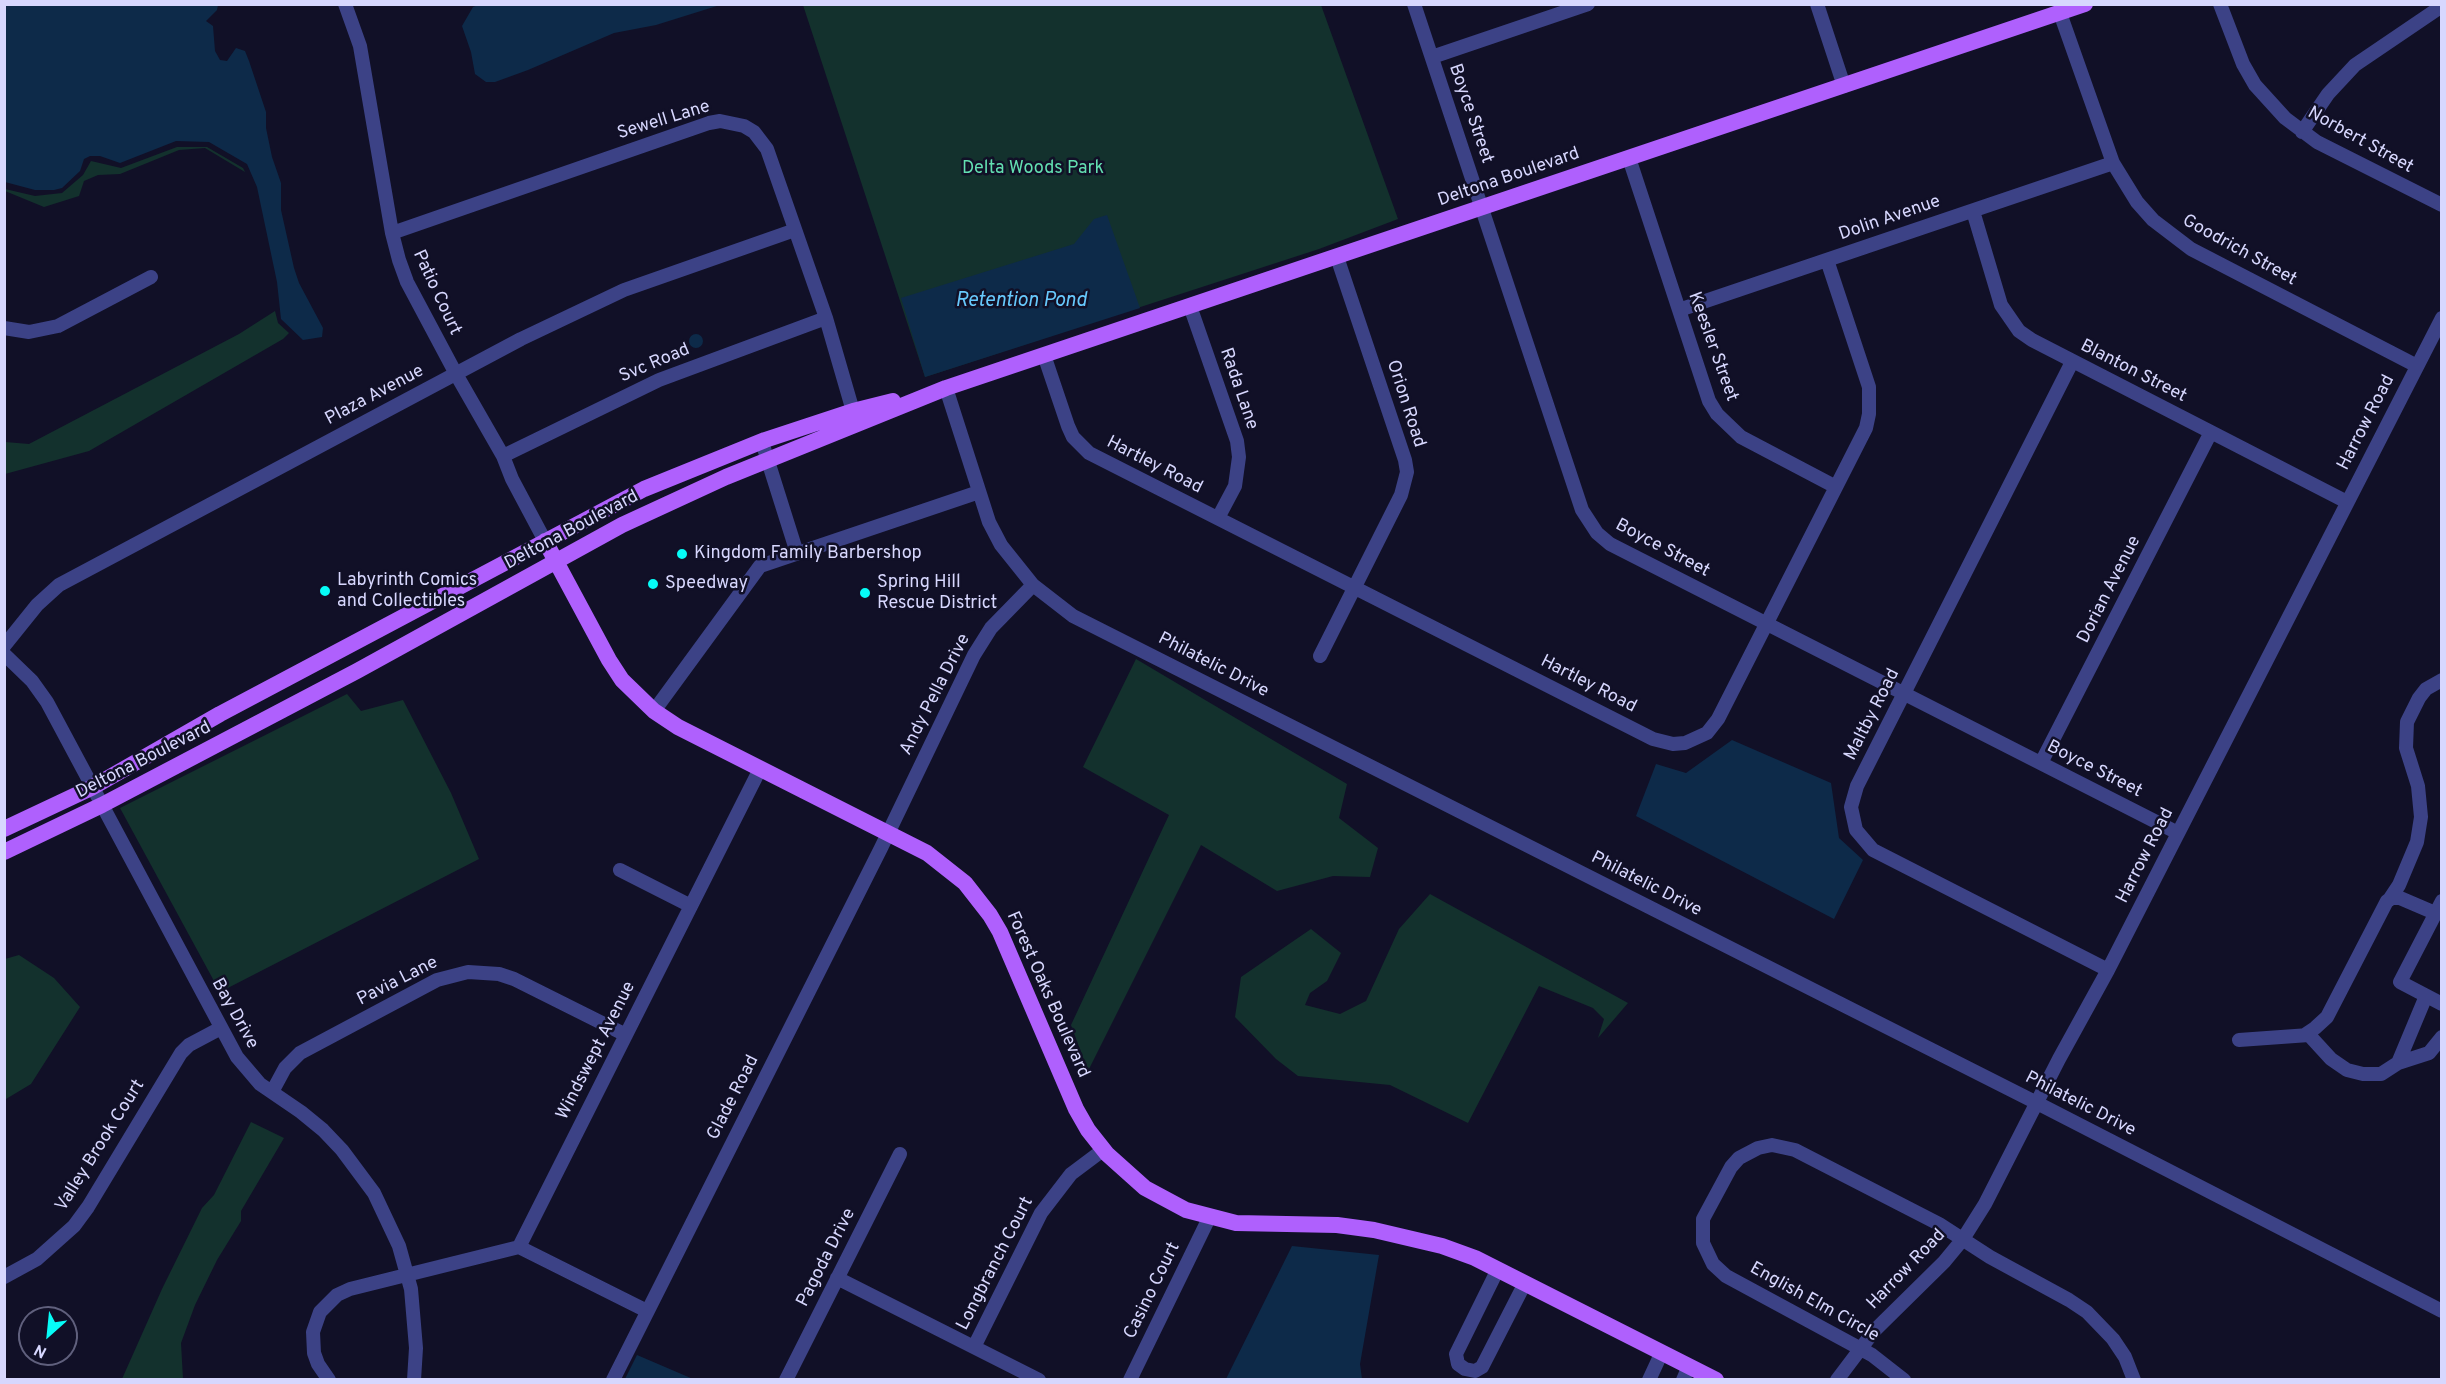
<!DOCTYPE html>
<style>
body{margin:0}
#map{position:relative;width:2446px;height:1384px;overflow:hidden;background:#111027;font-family:Overpass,sans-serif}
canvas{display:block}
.frame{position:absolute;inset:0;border:6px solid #d7d7fe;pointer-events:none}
.north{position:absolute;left:18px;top:1306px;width:60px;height:60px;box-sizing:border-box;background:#111027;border:2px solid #60607d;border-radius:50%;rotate:207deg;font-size:16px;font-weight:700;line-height:24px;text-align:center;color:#d7d7fe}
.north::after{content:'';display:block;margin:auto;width:21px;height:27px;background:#06fcf7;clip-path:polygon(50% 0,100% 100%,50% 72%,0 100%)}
</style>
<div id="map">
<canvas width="2446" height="1384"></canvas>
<div class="frame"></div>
<div class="north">N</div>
</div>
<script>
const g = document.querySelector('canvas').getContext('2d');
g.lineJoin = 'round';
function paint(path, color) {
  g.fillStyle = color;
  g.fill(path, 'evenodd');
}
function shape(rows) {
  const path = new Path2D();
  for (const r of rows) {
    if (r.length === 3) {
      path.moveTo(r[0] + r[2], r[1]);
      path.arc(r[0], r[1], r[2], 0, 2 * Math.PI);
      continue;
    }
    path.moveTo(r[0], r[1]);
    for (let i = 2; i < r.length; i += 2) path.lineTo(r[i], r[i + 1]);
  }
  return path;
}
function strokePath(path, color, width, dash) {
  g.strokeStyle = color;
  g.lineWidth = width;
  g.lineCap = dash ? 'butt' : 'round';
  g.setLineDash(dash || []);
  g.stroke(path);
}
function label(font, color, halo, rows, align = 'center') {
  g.font = font + ' Overpass,sans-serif';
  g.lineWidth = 5;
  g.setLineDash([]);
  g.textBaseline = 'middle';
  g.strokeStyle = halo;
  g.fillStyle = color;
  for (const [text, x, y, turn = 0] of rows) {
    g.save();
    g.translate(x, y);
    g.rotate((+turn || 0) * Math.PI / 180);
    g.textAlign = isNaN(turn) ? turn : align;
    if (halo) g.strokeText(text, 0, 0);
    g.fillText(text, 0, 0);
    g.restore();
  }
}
paint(shape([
 [803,5,1321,5,1398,219,1319,249,925,377],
 [177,147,207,147,243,168,245,172,205,148,179,150,120,174,98,175,84,181,79,196,44,207,5,191,5,189,35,196,62,193,83,175,91,161,121,168],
 [275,311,278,323,289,333,283,339,89,451,5,474,5,442,29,444,239,334],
 [1136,659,1347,784,1339,818,1378,848,1370,877,1333,876,1277,891,1201,845,1088,1071,1071,1025,1169,815,1083,767],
 [347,694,361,711,403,700,451,793,479,859,220,992,120,808],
 [1430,894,1628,1003,1598,1038,1604,1019,1593,1008,1539,986,1468,1123,1390,1085,1298,1076,1276,1059,1235,1017,1241,977,1311,929,1341,953,1327,981,1310,993,1305,1005,1340,1014,1366,1001,1399,929],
 [19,955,54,978,80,1007,31,1084,6,1099,5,959],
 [251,1122,284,1138,241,1211,241,1221,217,1260,195,1305,181,1343,183,1379,122,1379,162,1289,202,1208,214,1195]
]), '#13312d');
paint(shape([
 [4,5,218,5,217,10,206,21,213,26,215,51,220,60,227,61,236,48,245,51,249,61,266,112,266,128,272,157,281,183,281,210,294,268,299,283,323,328,322,337,303,340,281,319,277,282,257,187,247,164,209,142,176,141,120,163,100,156,90,156,84,159,80,171,62,188,54,190,35,190,5,182],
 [478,5,478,4,720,5,656,25,614,33,528,70,495,82,486,82,475,74,471,52,462,26,473,7],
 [1107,215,1140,308,925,377,901,298,1074,244,1094,219],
 [696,341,7],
 [1732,740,1831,783,1839,838,1863,860,1834,919,1636,816,1656,764,1686,773],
 [1292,1246,1379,1255,1360,1364,1362,1379,1226,1379],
 [637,1355,693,1379,625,1379]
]), '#0d2a49');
strokePath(shape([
 [345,4,360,46,392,233,399,260,407,282,456,374,503,456,512,479,545,541],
 [1414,4,1582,510,1597,533,1610,544,2178,833],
 [1817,4,1844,86],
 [2220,4,2243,64,2255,85,2285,118,2317,142,2442,205],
 [2060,13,2113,163,2137,202,2153,220,2191,249,2417,366],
 [1432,57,1588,4],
 [2302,132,2328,94,2355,65,2442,6],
 [1629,158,1709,401,1717,414,1741,437,1836,487],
 [1973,211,2001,305,2019,331,2032,340,2347,502],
 [392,233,709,123,720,121,744,126,754,132,767,149,826,318,855,418],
 [1190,306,1237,441,1239,457,1235,486,1218,518],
 [1679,310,2113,163],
 [4,328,29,332,58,326,151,277],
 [1044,355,1068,426,1073,437,1089,453,1653,739,1673,744,1685,743,1707,733,1718,719,1866,428,1869,414,1869,387,1827,260],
 [2072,362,1857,786,1851,807,1856,830,1873,850,2108,970],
 [946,388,989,522,1001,545,1033,585,1073,616,2037,1103,2442,1311],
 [762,442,797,553],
 [503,456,659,380,826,318],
 [4,646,37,605,59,585,521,339,624,290,795,230],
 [4,654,32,681,47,702,237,1057,260,1084,301,1112,323,1130,342,1150,374,1193,399,1246,411,1289,416,1348,414,1380],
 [1320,656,1401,495,1407,472,1405,460,1337,257],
 [654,711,760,566,979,492],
 [2041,763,2211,432],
 [620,870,691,906],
 [2389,900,2399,885,2417,842,2421,817,2418,786,2406,748,2407,722,2419,698,2426,689,2442,680],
 [2442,901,2400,982,2442,1004],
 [2306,1034,2315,1028,2327,1017,2387,901,2391,898,2400,898,2435,913],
 [2239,1040,2309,1035,2331,1059,2347,1070,2363,1074,2381,1074,2398,1063,2429,1053,2442,1037],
 [2398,1063,2426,996],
 [272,1092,285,1068,300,1053,437,980,468,972,499,974,514,979,626,1035],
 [519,1247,647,1311],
 [1498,1269,1456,1354,1458,1364,1465,1369,1475,1371,1482,1367,1525,1283],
 [4,1277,37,1259,74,1226,88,1207,181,1053,189,1045,221,1028],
 [837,1278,1039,1380],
 [974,1347,1041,1213,1071,1174,1103,1150],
 [329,1380,318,1364,314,1353,313,1332,320,1312,337,1295,350,1289,519,1247,760,769],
 [613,1380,881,848,974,655,991,628,1033,585],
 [786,1380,900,1154],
 [1130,1380,1209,1218],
 [1649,1380,1662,1352],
 [1683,1380,1689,1366],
 [1837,1380,1874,1331,1944,1262,1963,1239,1985,1204,2059,1059,2108,970,2442,318],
 [1904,1380,1872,1355,1726,1276,1713,1264,1703,1243,1703,1219,1731,1167,1739,1158,1758,1148,1772,1145,1795,1150,1939,1224,1990,1257,2069,1300,2087,1312,2113,1339,2125,1357,2134,1380]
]), '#3c4286', 14);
strokePath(shape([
 [545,541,609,660,622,680,654,711,678,727,927,853,965,883,990,915,1000,932,1076,1109,1088,1130,1107,1154,1145,1188,1186,1210,1236,1223,1337,1225,1374,1230,1442,1246,1475,1258,1716,1380],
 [4,829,91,788,220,714,644,489,765,440,853,411,893,401],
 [4,852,102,805,357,671,622,525,726,477,946,388,2085,4]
]), '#af60fd', 16);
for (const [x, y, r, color] of [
 [682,554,6,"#06fcf7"],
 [653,584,6,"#06fcf7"],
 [325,591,6,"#06fcf7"],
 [865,593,6,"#06fcf7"]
]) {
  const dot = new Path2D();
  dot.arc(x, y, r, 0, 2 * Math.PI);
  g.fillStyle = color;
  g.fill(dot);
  strokePath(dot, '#111027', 2);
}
label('18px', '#d7d7fe', '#111027', [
 ["Boyce Street",1470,114,71],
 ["Sewell Lane",664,121,-17],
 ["Norbert Street",2360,141,29],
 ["Deltona Boulevard",1509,178,-19],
 ["Dolin Avenue",1890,219,-19],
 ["Goodrich Street",2239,251,29],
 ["Patio Court",436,293,65],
 ["Keesler Street",1712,347,70],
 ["Svc Road",655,364,-23],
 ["Blanton Street",2133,372,27],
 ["Rada Lane",1238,389,71],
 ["Plaza Avenue",375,396,-28],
 ["Orion Road",1405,404,72],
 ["Harrow Road",2367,423,-63],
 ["Hartley Road",1154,466,27],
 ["Deltona Boulevard",572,531,-28],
 ["Boyce Street",1662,549,28],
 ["Dorian Avenue",2110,590,-63],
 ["Philatelic Drive",1213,666,27],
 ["Hartley Road",1588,685,27],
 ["Andy Pella Drive",936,695,-63],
 ["Maltby Road",1873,715,-63],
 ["Deltona Boulevard",144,761,-27],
 ["Boyce Street",2094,770,27],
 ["Harrow Road",2146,856,-63],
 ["Philatelic Drive",1646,885,27],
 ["Pavia Lane",398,982,-27],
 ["Forest Oaks Boulevard",1047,995,66],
 ["Bay Drive",234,1014,61],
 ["Windswept Avenue",597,1051,-63],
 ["Glade Road",734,1098,-63],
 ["Philatelic Drive",2080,1105,27],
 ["Valley Brook Court",101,1146,-58],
 ["Pagoda Drive",827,1258,-63],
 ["Longbranch Court",996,1264,-63],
 ["Harrow Road",1907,1270,-46],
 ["Casino Court",1153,1291,-64],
 ["English Elm Circle",1814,1303,29]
]);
label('18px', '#63dfb1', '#111027', [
 ["Delta Woods Park",1033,169]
]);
label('18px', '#d7d7fe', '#111027', [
 ["Kingdom Family Barbershop",694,554],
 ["Labyrinth Comics",337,581],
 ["and Collectibles",337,602],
 ["Spring Hill",877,583],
 ["Rescue District",877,604],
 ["Speedway",665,584]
], 'left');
label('italic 20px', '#67c9fd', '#111027', [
 ["Retention Pond",1021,302]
]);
</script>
